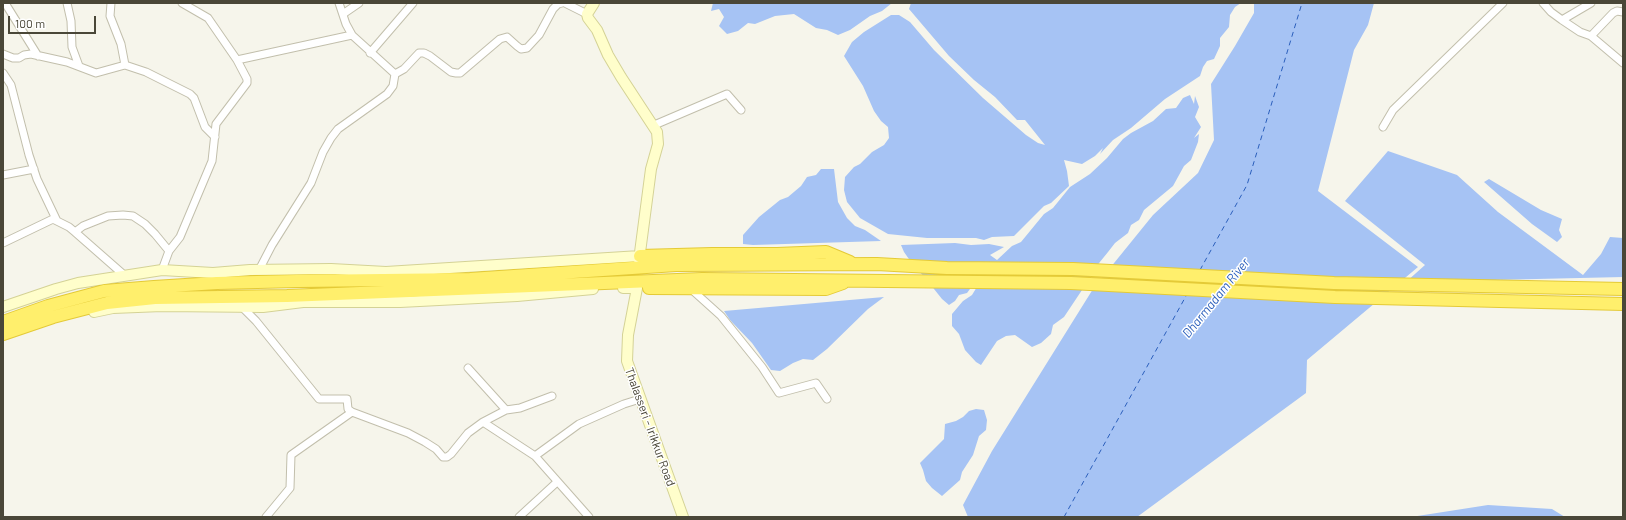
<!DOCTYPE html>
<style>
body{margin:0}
#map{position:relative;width:1626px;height:520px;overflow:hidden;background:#f6f5eb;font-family:Barlow,sans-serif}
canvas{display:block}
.frame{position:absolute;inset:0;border:4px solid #4a4738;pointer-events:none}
.scale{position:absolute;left:8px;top:16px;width:88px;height:18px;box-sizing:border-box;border:2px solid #4a4738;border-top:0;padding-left:5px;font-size:12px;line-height:14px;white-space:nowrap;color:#4a4738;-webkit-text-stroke:3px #fff;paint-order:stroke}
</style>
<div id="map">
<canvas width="1626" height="520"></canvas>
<div class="frame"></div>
<div class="scale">100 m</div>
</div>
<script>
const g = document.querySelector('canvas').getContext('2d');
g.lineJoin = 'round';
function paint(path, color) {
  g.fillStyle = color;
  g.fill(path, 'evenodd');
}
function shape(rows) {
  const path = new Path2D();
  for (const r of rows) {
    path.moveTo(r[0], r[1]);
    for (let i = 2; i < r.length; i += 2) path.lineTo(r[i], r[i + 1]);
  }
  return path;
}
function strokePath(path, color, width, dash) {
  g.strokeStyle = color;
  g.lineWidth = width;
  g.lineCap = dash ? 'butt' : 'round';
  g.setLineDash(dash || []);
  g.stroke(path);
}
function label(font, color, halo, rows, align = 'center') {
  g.font = font + ' Barlow,sans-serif';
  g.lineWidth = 3;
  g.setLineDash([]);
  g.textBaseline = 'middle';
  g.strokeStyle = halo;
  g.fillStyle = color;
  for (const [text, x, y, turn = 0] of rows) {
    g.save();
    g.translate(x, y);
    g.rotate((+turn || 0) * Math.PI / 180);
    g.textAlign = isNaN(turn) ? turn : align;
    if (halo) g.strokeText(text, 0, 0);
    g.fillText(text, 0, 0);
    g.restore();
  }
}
paint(shape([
 [713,3,892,3,882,11,870,16,850,30,838,35,827,30,816,28,794,14,775,16,755,24,748,23,738,31,727,34,719,26,724,17,719,9,711,11],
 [911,3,1241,3,1235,7,1230,15,1229,27,1220,38,1220,46,1214,59,1207,61,1203,67,1200,76,1165,99,1131,128,1113,140,1100,154,1103,148,1095,156,1082,164,1064,160,1067,171,1069,186,1051,203,1044,206,1014,236,992,237,984,240,976,238,927,238,888,234,860,218,847,202,844,190,845,177,854,167,860,164,872,152,884,145,889,138,888,127,881,121,874,111,863,86,844,56,852,42,864,32,891,15,899,15,910,22,934,50,983,98,1026,135,1038,143,1045,145,1025,120,1017,120,995,97,974,80,949,56,909,9],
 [1254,3,1374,3,1368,25,1354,50,1318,191,1418,267,1307,360,1306,393,1137,517,968,517,963,505,992,451,1093,289,1153,215,1198,173,1214,140,1211,84,1235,46,1254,13],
 [1190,95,1194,104,1195,96,1199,107,1195,117,1201,127,1194,138,1199,134,1198,142,1191,160,1184,166,1173,186,1144,210,1139,220,1131,225,1128,233,1115,243,1108,252,1091,273,1088,281,1064,317,1053,325,1051,334,1041,343,1032,347,1015,335,1006,336,997,341,981,365,976,362,965,350,959,334,952,326,952,314,963,301,972,295,983,277,984,270,967,293,959,295,955,301,949,305,942,299,926,279,911,262,904,252,901,245,955,243,971,245,989,244,1004,247,990,255,997,260,1012,246,1021,242,1044,214,1053,208,1070,187,1090,174,1107,158,1123,139,1131,133,1153,121,1166,109,1176,108,1183,98],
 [1388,151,1457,175,1498,212,1583,275,1601,254,1610,237,1623,238,1623,277,1406,282,1425,265,1345,201],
 [821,169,834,169,838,202,847,218,855,226,865,230,881,241,753,245,743,244,743,235,759,217,780,200,788,197,801,186,807,177,816,175],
 [1489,179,1541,210,1562,219,1559,230,1562,237,1557,242,1532,224,1484,182],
 [884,297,868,309,827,349,813,360,803,359,793,363,780,371,771,370,752,343,730,320,724,311],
 [976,409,984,410,987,420,986,430,979,436,973,455,962,472,960,480,942,496,932,488,926,481,923,470,920,463,944,439,945,424,956,421,963,417,969,411],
 [1488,505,1552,509,1565,517,1411,517]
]), '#a6c3f4');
strokePath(shape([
 [1200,270,1247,185,1302,3],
 [1064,517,1186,296]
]), '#2b5fbc', 1, [5, 4]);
const street = shape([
 [5,3,38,56],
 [67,3,71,21,72,47,79,66],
 [111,3,110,16,121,44,125,65,146,72,190,94,194,98,205,127,215,137],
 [339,3,346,24,352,35,395,74,404,69,419,53,424,53,430,56,451,72,456,73,460,73,500,39,507,37,517,46,521,49,527,48,539,35,553,9,558,4,562,3],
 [565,3,587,14],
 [1543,3,1551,12,1562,20,1580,32,1591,36,1623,63],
 [343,14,359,3],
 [1562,20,1591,3],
 [1591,36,1613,13,1617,11,1623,12],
 [370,53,413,3],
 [3,54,13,58,19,58,24,55,31,54,67,62,96,73,125,65],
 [237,60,352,35],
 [3,73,11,85,29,155,37,179,57,221],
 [652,126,727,94,741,110],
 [1383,127,1393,110,1503,3],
 [3,175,34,169],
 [75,232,124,275],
 [3,243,53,219,69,227,75,232,83,226,108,216,123,215,133,216,145,224,155,234,169,251,162,270],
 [169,251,180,237,212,161,216,124,247,83,247,79,237,60,208,18,182,3],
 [259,270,272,245,311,183,323,152,331,138,338,129,387,94,393,86,395,74],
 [691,289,721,316,762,367,779,393,816,383,827,399],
 [241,306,256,321,319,399,347,399,348,409,352,412],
 [468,368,506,410],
 [483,422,506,410,520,408,552,396],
 [535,456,589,517],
 [266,517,290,488,291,455,352,412,408,433,425,442,436,449,443,457,447,457,451,454,468,433,483,422,535,456,579,424,624,404,640,399],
 [519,517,557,482]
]);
const secondary = shape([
 [594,3,587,14,588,18,597,30,608,55,621,77,657,132,658,144,651,169,639,260],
 [623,288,637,288,628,335,627,361,683,517],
 [3,307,56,289,78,283,162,270,213,273,250,270,331,269,386,272,640,256],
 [94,312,113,308,162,306,263,307,303,302,400,302,517,296,593,289]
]);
const highway = shape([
 [640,256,712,254,777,254,826,252,850,262],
 [649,288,826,289,843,283],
 [3,322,48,306,104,291,154,287,217,283,297,281,470,279,676,265,877,264,947,268,1073,269,1334,283,1623,289],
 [3,334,53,317,107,303,155,298,287,296,702,279,1071,283,1335,297,1623,304]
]);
strokePath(street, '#c2bfac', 9);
strokePath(secondary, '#d4d296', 12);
strokePath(highway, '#e4ca37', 14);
strokePath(street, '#fff', 7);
strokePath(secondary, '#fffecb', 10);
strokePath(highway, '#ffef6c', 12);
label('12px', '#4a4738', '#fff', [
 ["Thalasseri - Irikkur Road",650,427,70]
]);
label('italic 13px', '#2b5fbc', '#fff', [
 ["Dharmadam River",1216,298,-51]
]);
</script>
